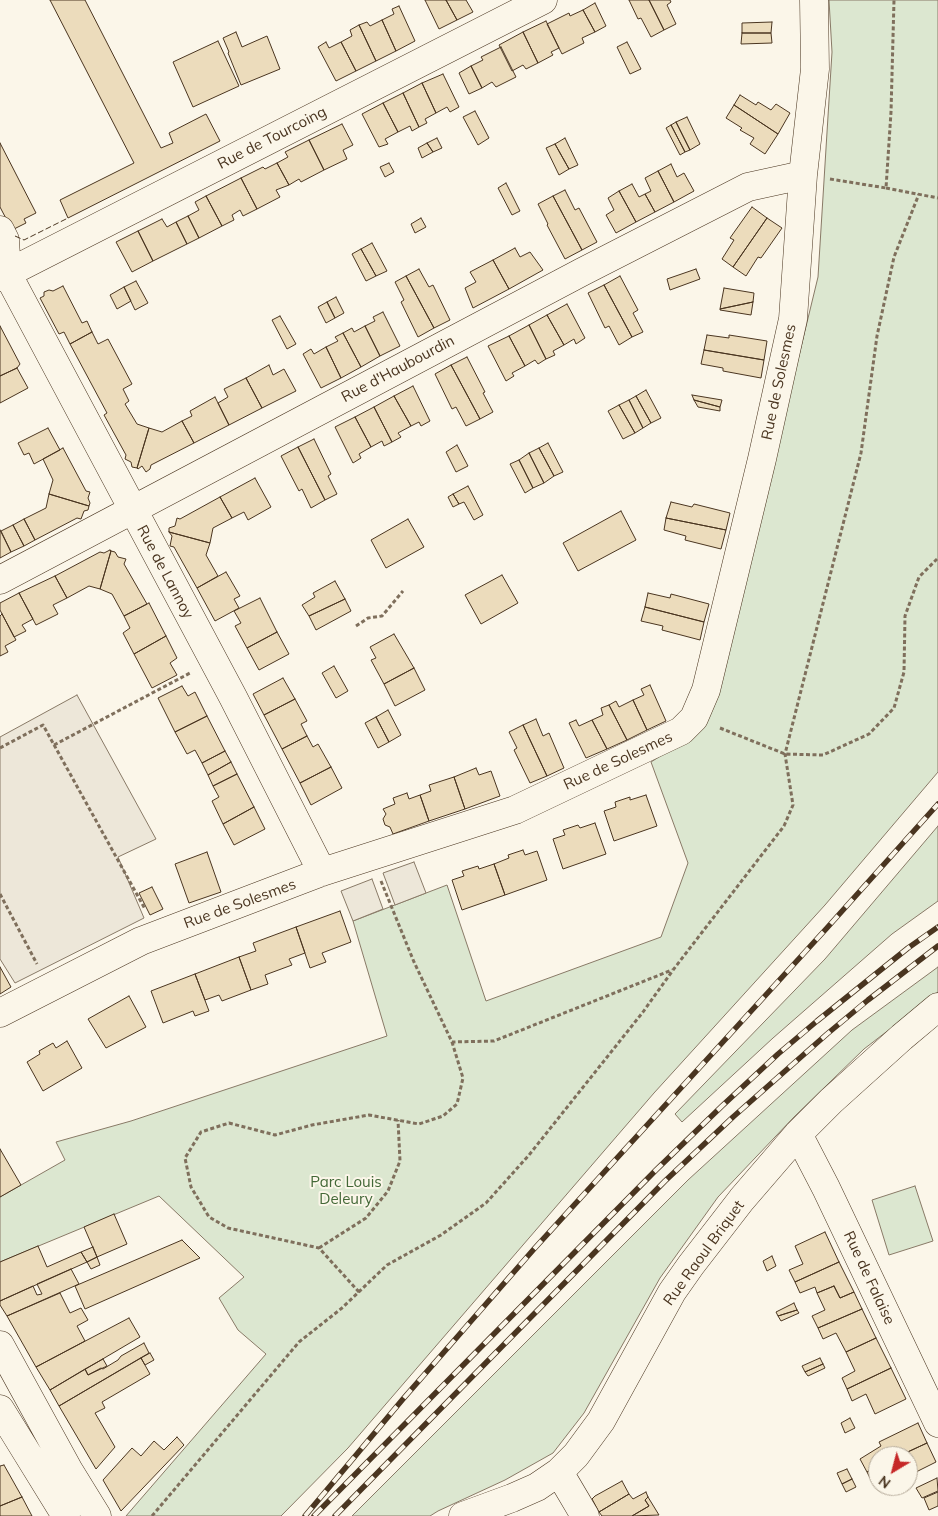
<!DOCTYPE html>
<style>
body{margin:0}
#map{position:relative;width:938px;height:1516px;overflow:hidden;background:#fbf6e9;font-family:Mulish,sans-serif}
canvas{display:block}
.north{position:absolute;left:868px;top:1446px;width:50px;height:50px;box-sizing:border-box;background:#fbf6e9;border:1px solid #b4a999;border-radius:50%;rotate:217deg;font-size:14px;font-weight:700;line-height:20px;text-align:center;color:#4a3520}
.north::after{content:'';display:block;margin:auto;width:18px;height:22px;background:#c62828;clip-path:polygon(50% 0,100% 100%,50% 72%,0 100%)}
</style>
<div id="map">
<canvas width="938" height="1516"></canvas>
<div class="north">N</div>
</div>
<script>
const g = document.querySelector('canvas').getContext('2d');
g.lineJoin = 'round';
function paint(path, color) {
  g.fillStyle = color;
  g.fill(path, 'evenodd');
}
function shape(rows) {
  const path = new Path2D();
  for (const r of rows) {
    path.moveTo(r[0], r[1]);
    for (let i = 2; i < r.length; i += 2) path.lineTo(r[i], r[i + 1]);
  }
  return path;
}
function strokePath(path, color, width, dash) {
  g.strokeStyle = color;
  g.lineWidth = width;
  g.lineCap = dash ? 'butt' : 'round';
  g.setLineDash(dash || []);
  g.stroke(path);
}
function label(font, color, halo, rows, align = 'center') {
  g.font = font + ' Mulish,sans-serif';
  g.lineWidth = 4;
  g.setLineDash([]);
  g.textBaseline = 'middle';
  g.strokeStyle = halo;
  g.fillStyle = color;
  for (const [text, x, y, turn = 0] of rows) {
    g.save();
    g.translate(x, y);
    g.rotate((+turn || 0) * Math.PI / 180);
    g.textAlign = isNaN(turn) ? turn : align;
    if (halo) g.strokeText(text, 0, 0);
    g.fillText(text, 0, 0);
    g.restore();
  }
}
const green = shape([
 [829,0,938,0,938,772,825,905,654,1093,348,1448,281,1516,126,1516,266,1354,238,1330,219,1298,244,1277,159,1196,0,1262,0,1197,65,1160,56,1142,131,1121,387,1036,353,921,447,885,486,1001,661,937,688,863,651,762,687,739,714,706,818,277,832,52,829,0],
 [938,826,938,901,892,934,773,1038,682,1122,675,1114,825,959,938,826],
 [938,967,938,992,864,1049,794,1117,718,1197,660,1278,584,1413,553,1453,505,1480,438,1511,430,1516,352,1516,688,1180,852,1030,938,967],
 [915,1186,933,1241,889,1255,872,1200,915,1186]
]);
paint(green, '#dce7d0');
strokePath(green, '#887966', 1);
const parking = shape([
 [77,695,156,839,118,857,144,918,15,983,0,959,0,737,77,695],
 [414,862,426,893,395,905,383,873,414,862],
 [372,879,383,909,353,921,341,891,372,879]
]);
paint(parking, '#ede7d9');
strokePath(parking, '#887966', 1);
const building = shape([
 [50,0,85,0,161,148,173,143,169,133,206,114,220,141,68,218,60,200,134,163,50,0],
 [425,0,446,0,457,20,439,29,425,0],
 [446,0,466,0,473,12,457,20,446,0],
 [629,0,649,0,664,30,651,37,641,18,638,19,629,0],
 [649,0,670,0,671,2,667,5,676,24,664,30,649,0],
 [595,3,606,26,595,32,583,10,595,3],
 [399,6,415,41,396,51,382,20,394,14,392,9,399,6],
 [583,10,595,32,582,38,584,43,562,54,547,24,569,13,570,16,583,10],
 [382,20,396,51,376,61,359,25,367,22,370,26,382,20],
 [546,21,559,48,551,52,553,55,538,63,523,32,546,21],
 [772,22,771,33,742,33,742,23,772,22],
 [359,25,376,61,356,71,341,42,352,36,350,30,359,25],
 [236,32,242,47,267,36,280,69,241,85,228,53,229,52,223,38,236,32],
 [523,32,538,63,526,69,523,65,512,71,499,45,523,32],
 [742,33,771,33,772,43,741,44,742,33],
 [218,41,239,86,193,107,173,62,218,41],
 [326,42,329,48,341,42,356,71,336,81,318,47,326,42],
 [627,42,641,69,630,74,617,47,627,42],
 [501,47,516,77,496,87,492,82,482,88,471,66,483,60,481,57,501,47],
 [471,66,482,88,469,94,459,73,471,66],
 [443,74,459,107,450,112,447,107,436,113,422,83,443,74],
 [422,83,436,113,425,119,427,123,419,127,403,93,422,83],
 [403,93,419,127,412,131,410,126,398,132,383,103,403,93],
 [740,95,756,105,758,102,771,110,776,104,790,113,778,134,734,105,740,95],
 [383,103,398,132,385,139,388,144,379,147,362,114,383,103],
 [734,105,778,134,765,154,750,144,754,138,740,130,742,128,726,118,734,105],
 [475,111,489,138,478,145,463,117,475,111],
 [687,117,700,144,690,150,676,122,687,117],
 [676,122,690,150,685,152,671,125,676,122],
 [342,124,353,145,343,150,347,159,324,170,309,140,342,124],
 [671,125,685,152,680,155,666,128,671,125],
 [437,138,442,148,433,152,427,143,437,138],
 [565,138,578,165,569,169,555,144,565,138],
 [309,140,324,170,301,182,299,179,289,185,277,163,288,157,285,152,309,140],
 [0,143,36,213,24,219,26,223,12,230,0,207,0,143],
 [427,143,433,152,422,158,418,148,427,143],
 [555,144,569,169,559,175,546,148,555,144],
 [277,163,289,185,276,190,280,197,257,209,241,178,263,167,265,169,277,163],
 [389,163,394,172,385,177,380,167,389,163],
 [671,164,677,177,684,173,694,191,674,202,658,171,671,164],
 [658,171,674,202,655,212,645,194,651,191,645,178,658,171],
 [241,178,257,209,243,216,240,210,232,215,234,220,222,226,206,196,241,178],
 [506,183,520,211,512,215,498,188,506,183],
 [632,184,639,197,645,194,655,212,636,222,619,191,632,184],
 [565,190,575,210,579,208,597,242,582,250,553,196,565,190],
 [619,191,636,222,616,233,606,215,614,210,608,198,619,191],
 [206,196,222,226,199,238,188,216,199,210,195,202,206,196],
 [553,196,582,250,565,259,547,225,548,224,538,204,553,196],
 [752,207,767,218,733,267,722,259,734,240,730,238,752,207],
 [188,216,199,238,187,244,176,222,188,216],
 [421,218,426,227,415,233,411,224,421,218],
 [767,218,782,228,761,258,758,257,746,276,733,267,767,218],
 [162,219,167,227,176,222,187,244,153,261,138,231,162,219],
 [138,231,153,261,132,272,116,242,138,231],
 [372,243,387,271,376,276,361,249,372,243],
 [515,248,520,257,530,252,543,270,509,289,493,260,515,248],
 [361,249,376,276,366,281,352,254,361,249],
 [493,260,509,289,473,308,465,288,476,282,470,272,493,260],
 [419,269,429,287,433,285,450,320,434,328,406,276,419,269],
 [696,269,700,279,670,290,667,279,696,269],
 [406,276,434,328,418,337,401,302,404,300,395,282,406,276],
 [620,276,638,310,633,313,643,332,632,337,604,285,620,276],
 [136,281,148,303,135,310,124,287,136,281],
 [604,285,632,337,619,345,609,326,605,328,588,293,604,285],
 [63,286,82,323,87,321,92,332,70,344,64,332,59,334,40,298,44,296,44,292,49,290,53,291,63,286],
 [124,287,131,301,117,309,110,295,124,287],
 [724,288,754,293,753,302,720,309,724,288],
 [336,297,344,313,335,318,327,302,336,297],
 [327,302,335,318,326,323,318,307,327,302],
 [753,302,751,315,720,310,720,309,753,302],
 [567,304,585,338,576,344,574,339,564,345,547,315,567,304],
 [383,312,400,346,380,356,365,326,375,321,373,317,383,312],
 [547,315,564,345,553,351,555,355,546,359,529,325,547,315],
 [280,316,296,344,287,349,272,320,280,316],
 [529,325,546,359,538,364,535,360,525,366,509,336,529,325],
 [0,326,20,364,17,368,0,376,0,326],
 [365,326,380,356,361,367,343,333,352,328,354,332,365,326],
 [92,332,98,344,108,339,132,384,123,389,129,401,125,404,137,424,149,428,137,468,132,467,131,462,125,459,126,455,104,415,107,413,70,344,92,332],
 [343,333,361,367,341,378,326,347,338,341,335,337,343,333],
 [707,335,729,338,729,335,767,341,764,360,704,350,707,335],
 [509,336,525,366,512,373,514,376,506,381,488,346,509,336],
 [326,347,341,378,321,388,303,354,311,349,314,354,326,347],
 [704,350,764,360,761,378,723,371,723,368,701,364,704,350],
 [467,357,485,392,483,393,493,412,480,419,451,365,467,357],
 [269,365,273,375,284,369,296,391,262,408,246,378,269,365],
 [451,365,480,419,466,426,456,407,452,409,435,374,451,365],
 [17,368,28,388,0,403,0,376,17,368],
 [246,378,262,408,229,425,218,403,228,397,224,389,246,378],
 [413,386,430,421,421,426,419,422,411,426,394,396,413,386],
 [646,390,661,418,651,423,636,396,646,390],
 [692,395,722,400,720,407,694,400,692,395],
 [394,396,411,426,398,433,401,437,392,442,374,407,394,396],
 [636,396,651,423,643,428,629,400,636,396],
 [215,397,229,425,194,443,182,421,192,416,190,411,215,397],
 [629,400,643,428,635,433,619,405,629,400],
 [694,400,720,407,720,411,698,407,694,400],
 [619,405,635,433,623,439,608,411,619,405],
 [374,407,392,442,384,446,382,441,371,447,355,417,374,407],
 [355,417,371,447,359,454,361,458,353,463,335,427,355,417],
 [182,421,194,443,151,465,150,469,146,472,142,466,138,469,137,468,149,428,162,432,182,421],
 [48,428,60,450,34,464,29,453,24,455,18,443,48,428],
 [314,439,331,474,328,476,337,494,325,500,298,447,314,439],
 [548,443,563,472,554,476,539,448,548,443],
 [457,445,468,466,456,472,446,452,457,445],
 [298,447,325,500,311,508,302,489,299,491,281,456,298,447],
 [63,448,86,491,90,492,88,498,90,503,89,506,49,494,53,480,43,459,63,448],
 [539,448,554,476,544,483,529,453,539,448],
 [529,453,544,483,533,488,519,460,529,453],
 [519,460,533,488,525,493,510,464,519,460],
 [255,478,271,507,248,520,244,512,232,518,220,497,255,478],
 [468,486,483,515,474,520,464,502,459,504,453,494,468,486],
 [49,494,89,506,88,510,84,511,81,519,77,518,35,540,24,519,46,508,49,494],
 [453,494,459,504,453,507,448,497,453,494],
 [220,497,232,518,213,528,210,543,169,532,169,528,175,526,177,518,180,519,220,497],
 [671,502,692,507,694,504,730,513,726,530,666,518,671,502],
 [621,511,636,540,578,571,563,543,621,511],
 [666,518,726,530,721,549,685,540,686,536,664,530,666,518],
 [24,519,35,540,24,546,13,525,24,519],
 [408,519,424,547,386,568,371,540,408,519],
 [13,525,24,546,11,552,1,531,13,525],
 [0,530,11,552,0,558,0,530],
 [169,532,210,543,206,555,218,576,197,588,174,547,170,546,172,536,169,532],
 [110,550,111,551,100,589,89,586,67,598,55,576,100,552,104,553,110,550],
 [111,551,115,552,118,557,126,559,124,564,147,604,124,616,112,594,100,589,111,551],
 [226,572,240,596,234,599,239,608,215,621,197,588,226,572],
 [502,575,518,603,481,624,465,595,502,575],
 [55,576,67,598,53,605,58,614,36,625,19,593,55,576],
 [335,581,345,599,309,616,302,605,315,597,313,593,335,581],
 [19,593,33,619,22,625,26,631,14,637,0,610,0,603,19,593],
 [648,593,670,598,671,594,709,604,704,622,645,607,648,593],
 [260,598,277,632,247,648,235,626,241,623,234,611,260,598],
 [345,599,351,611,316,630,309,616,345,599],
 [149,603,166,636,134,654,123,633,130,628,124,616,149,603],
 [645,607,704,622,700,640,662,630,663,626,641,621,645,607],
 [2,614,16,640,5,646,8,652,0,656,0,616,2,614],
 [277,632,289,654,259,670,247,648,277,632],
 [394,634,414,668,384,684,371,660,376,658,370,647,394,634],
 [166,636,177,658,170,663,177,675,152,688,134,654,166,636],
 [334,666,348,691,336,698,322,673,334,666],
 [414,668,425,690,395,706,384,684,414,668],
 [283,678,295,699,264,715,253,694,283,678],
 [650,685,666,721,647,730,633,700,644,695,641,689,650,685],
 [182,686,188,696,195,692,207,716,175,732,158,698,182,686],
 [295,699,307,721,301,724,307,736,282,749,264,715,295,699],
 [633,700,647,730,627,740,609,705,616,701,619,707,633,700],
 [609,705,627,740,607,749,592,720,603,715,601,708,609,705],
 [388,710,401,735,389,742,376,717,388,710],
 [207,716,225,751,202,763,195,750,187,754,175,732,207,716],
 [376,717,389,742,378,748,365,723,376,717],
 [536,719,543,736,549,733,564,768,547,776,523,725,536,719],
 [576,720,579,726,592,720,607,749,586,758,569,723,576,720],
 [523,725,547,776,530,783,514,750,517,748,509,732,523,725],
 [307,736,313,747,318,744,331,767,300,783,282,749,307,736],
 [225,751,231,762,208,775,202,763,225,751],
 [231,762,237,774,213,786,208,775,231,762],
 [331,767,342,788,311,805,300,783,331,767],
 [476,768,479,775,491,771,500,796,465,809,454,777,476,768],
 [237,774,254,807,223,824,212,801,219,797,213,786,237,774],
 [454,777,465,809,429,821,420,795,431,791,429,785,454,777],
 [407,793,409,799,420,795,429,821,393,834,390,827,385,825,383,819,386,814,383,809,395,804,393,798,407,793],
 [646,795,657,826,614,841,604,811,616,807,615,802,630,797,630,800,646,795],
 [254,807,265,829,234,845,223,824,254,807],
 [595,823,606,854,563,869,553,839,565,835,563,830,578,825,580,828,595,823],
 [523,850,525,855,537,851,547,880,505,895,494,864,509,858,508,855,523,850],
 [207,852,221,892,189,903,175,864,207,852],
 [494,864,505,895,462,910,452,880,464,876,462,871,478,866,479,869,494,864],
 [152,887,163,909,150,915,139,893,152,887],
 [340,911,351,942,322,953,326,962,310,968,296,927,340,911],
 [296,927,305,953,289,959,292,965,265,975,268,984,251,990,239,957,256,951,253,943,296,927],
 [239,957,251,990,222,1001,219,995,205,1000,195,974,239,957],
 [0,967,11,987,0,994,0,967],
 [195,974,209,1011,195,1016,193,1011,163,1023,151,991,195,974],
 [129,996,146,1027,106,1048,88,1019,129,996],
 [67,1041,82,1068,43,1091,27,1062,40,1054,39,1051,53,1043,56,1048,67,1041],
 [0,1149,21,1185,0,1197,0,1149],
 [114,1214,127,1244,97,1257,84,1227,114,1214],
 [825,1232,839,1262,795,1282,789,1270,803,1264,795,1246,825,1232],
 [182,1240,200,1258,85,1309,75,1286,182,1240],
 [38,1246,47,1267,81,1252,87,1262,0,1301,0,1262,38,1246],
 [93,1247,97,1257,87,1262,81,1252,93,1247],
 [772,1256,776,1266,767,1271,763,1261,772,1256],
 [97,1257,100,1265,91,1269,87,1262,97,1257],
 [839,1262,854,1292,840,1298,834,1286,817,1293,815,1287,800,1293,795,1282,839,1262],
 [71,1269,79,1284,7,1316,0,1305,0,1301,33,1286,37,1295,42,1294,37,1284,71,1269],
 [834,1286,840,1298,854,1292,862,1309,818,1328,812,1316,825,1310,817,1293,834,1286],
 [60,1293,70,1313,81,1308,88,1320,77,1326,85,1341,36,1367,7,1316,60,1293],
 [794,1303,797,1310,778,1316,776,1312,794,1303],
 [862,1309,876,1338,846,1352,836,1333,823,1339,818,1328,862,1309],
 [797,1310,799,1313,781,1321,778,1316,797,1310],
 [129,1318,140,1337,50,1390,36,1367,129,1318],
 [876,1338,891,1368,847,1389,842,1378,855,1371,846,1352,876,1338],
 [144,1343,149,1353,59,1406,50,1390,85,1369,88,1375,101,1368,103,1369,118,1360,121,1356,144,1343],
 [150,1353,154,1360,145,1365,141,1358,150,1353],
 [141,1358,150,1374,102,1402,105,1408,95,1413,115,1447,96,1469,59,1406,141,1358],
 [820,1358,823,1364,805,1372,802,1366,820,1358],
 [103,1359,107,1366,88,1375,85,1369,103,1359],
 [823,1364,825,1368,808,1376,805,1372,823,1364],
 [891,1368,906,1399,875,1414,866,1394,852,1401,847,1389,891,1368],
 [850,1418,855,1428,845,1433,841,1423,850,1418],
 [918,1423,927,1443,899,1456,878,1456,878,1466,867,1472,860,1459,881,1446,879,1442,918,1423],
 [177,1437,184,1445,121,1511,103,1480,132,1448,141,1456,154,1441,164,1450,177,1437],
 [927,1443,936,1462,908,1476,908,1456,899,1456,927,1443],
 [4,1465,22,1497,0,1506,0,1466,4,1465],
 [878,1466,878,1482,873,1484,867,1472,878,1466],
 [847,1469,852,1479,842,1484,837,1473,847,1469],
 [937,1478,938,1491,922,1498,916,1488,937,1478],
 [852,1479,856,1487,846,1492,842,1484,852,1479],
 [622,1481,629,1494,599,1512,592,1499,595,1496,622,1481],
 [646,1492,648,1497,645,1500,649,1506,632,1516,602,1516,599,1512,629,1494,633,1499,646,1492],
 [938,1492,938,1506,929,1510,924,1498,938,1492],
 [22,1497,32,1516,0,1516,0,1506,22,1497],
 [648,1497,659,1515,632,1516,649,1506,645,1500,648,1497]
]);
paint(building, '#ecdcbc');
strokePath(building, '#4a3520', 1);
const minor = shape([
 [0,230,5,240,7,273,233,697,322,872],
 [0,277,543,0],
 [0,580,582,272,748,187,803,175],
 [0,1013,141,941,322,872,515,810,681,731,694,718,706,690,762,459,793,319,803,175,815,69,814,0],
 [798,1134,826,1188,938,1423],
 [559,1472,585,1516],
 [463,1516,512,1498,537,1487,559,1472,576,1455,601,1421,672,1292,691,1265,742,1199,798,1134,831,1101,902,1037,938,1007]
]);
const major = shape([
 [0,1345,68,1469,97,1516],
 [0,1409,66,1516]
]);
strokePath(minor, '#4a3520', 29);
strokePath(major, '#4a3520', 29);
strokePath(shape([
 [830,179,886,188,891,112,894,0],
 [886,188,938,198],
 [356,626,368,618,382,616,403,591],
 [720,728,785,754,823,755,869,734,894,708,904,672,905,616,919,577,938,558],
 [54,745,190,673],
 [0,748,43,725,145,909],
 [381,881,414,962,452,1042,494,1041,672,970],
 [0,894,37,964],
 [319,1248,366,1218,388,1191,400,1161,398,1120],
 [359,1292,319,1248,228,1228,209,1217,191,1187,185,1158,201,1132,229,1123,275,1135,312,1125,369,1115,419,1124,443,1116,457,1104,463,1078,452,1042],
 [152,1516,299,1342,342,1308,387,1265,441,1235,486,1203,529,1155,643,1012,673,970,784,826,793,805,785,754,861,453,877,336,894,257,919,194]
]), '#7f6f5c', 3, [4, 2.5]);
strokePath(minor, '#fbf6e9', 28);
strokePath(major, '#fbf6e9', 28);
const rail = shape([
 [305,1516,403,1399,534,1249,826,929,938,804],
 [314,1516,656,1170,722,1106,778,1054,817,1021,908,948,938,927],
 [335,1516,665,1181,733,1117,827,1034,868,1000,938,946]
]);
strokePath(rail, '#4a3520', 5.5);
strokePath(rail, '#fbf6e9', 4, [11]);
strokePath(shape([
 [15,236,24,240,68,218]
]), '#4a3520', 1, [6, 2.5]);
label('15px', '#4a3520', '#fbf6e9', [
 ["Rue de Tourcoing",272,138,-27],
 ["Rue d'Haubourdin",398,369,-28],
 ["Rue de Solesmes",779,382,-78],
 ["Rue de Lannoy",165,572,62],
 ["Rue de Solesmes",618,761,-25],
 ["Rue de Solesmes",240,904,-20],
 ["Rue Raoul Briquet",704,1253,-54],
 ["Rue de Falaise",869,1278,65]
]);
label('15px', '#436837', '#fbf6e9', [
 ["Parc Louis",346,1182],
 ["Deleury",346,1199]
]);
</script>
